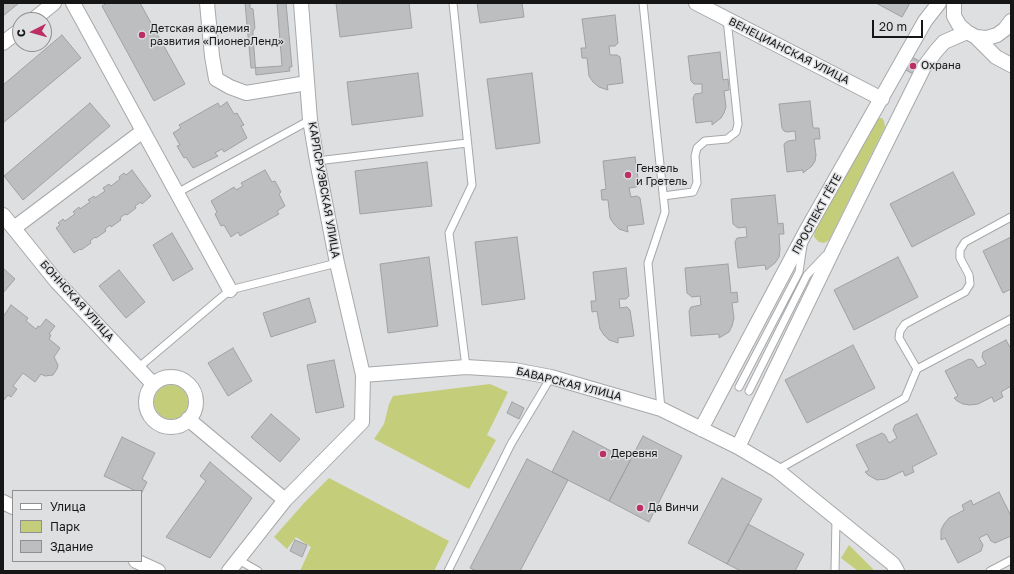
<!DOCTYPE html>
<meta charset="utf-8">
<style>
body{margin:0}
#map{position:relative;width:1014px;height:574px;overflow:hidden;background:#dedfe1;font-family:"Golos Text",sans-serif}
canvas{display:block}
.frame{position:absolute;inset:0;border:4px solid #161617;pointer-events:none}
.legend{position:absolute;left:12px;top:490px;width:130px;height:72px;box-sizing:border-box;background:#dedfe1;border:1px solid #8e8f90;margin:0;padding:5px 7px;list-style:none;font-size:12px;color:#161617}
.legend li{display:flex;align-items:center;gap:8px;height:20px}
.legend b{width:20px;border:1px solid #8e8f90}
.north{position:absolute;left:12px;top:12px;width:40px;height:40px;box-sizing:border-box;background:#dedfe1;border:1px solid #8e8f90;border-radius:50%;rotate:264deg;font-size:11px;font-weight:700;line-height:16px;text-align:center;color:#161617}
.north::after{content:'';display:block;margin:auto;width:14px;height:18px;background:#bb2f64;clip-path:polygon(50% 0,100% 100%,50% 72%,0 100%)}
.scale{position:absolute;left:872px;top:20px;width:51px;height:18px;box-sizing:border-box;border:2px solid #161617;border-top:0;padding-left:5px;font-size:12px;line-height:14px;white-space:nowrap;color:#161617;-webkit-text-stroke:3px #dedfe1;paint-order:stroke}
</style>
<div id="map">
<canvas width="1014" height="574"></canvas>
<div class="frame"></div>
<ul class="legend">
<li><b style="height:5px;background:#fff"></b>Улица</li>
<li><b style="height:11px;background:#c4cd7a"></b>Парк</li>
<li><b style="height:11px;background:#bcbec0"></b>Здание</li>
</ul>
<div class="north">С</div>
<div class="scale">20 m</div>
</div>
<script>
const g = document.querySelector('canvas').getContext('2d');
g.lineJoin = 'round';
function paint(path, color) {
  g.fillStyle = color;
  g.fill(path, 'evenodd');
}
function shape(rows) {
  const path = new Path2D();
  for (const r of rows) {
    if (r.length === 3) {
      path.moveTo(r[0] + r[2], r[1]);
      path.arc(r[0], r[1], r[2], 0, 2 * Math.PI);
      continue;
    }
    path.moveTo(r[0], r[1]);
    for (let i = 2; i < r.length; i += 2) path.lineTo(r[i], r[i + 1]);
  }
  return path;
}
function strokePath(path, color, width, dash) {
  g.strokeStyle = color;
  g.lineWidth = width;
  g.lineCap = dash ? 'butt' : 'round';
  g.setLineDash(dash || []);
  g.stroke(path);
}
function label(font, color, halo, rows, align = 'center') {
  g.font = font + ' "Golos Text",sans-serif';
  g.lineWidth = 3;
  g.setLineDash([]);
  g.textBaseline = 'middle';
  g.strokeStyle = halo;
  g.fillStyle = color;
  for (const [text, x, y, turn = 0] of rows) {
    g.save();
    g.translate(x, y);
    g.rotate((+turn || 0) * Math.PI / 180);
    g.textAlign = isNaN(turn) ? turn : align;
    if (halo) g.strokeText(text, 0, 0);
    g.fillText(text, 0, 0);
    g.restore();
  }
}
paint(shape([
 [877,118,882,118,884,121,885,127,883,131,829,240,824,243,819,242,814,237,815,231,874,121],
 [490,384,508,392,487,435,496,440,469,489,374,439,384,424,389,404,393,396],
 [171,402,17],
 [329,478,449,541,434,571,300,571,311,547,296,537,287,549,274,537,305,502],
 [849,545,872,568,874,571,858,571,841,558]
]), '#c4cd7a');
const building = shape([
 [3,3,19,3,3,16,3,3],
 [107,3,140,3,185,84,154,101,102,6,107,3],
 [245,3,277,3,282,66,251,68,245,3],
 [250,3,286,3,292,67,289,67,290,71,256,75,253,36,253,31,255,28,253,9,250,8,250,3],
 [336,3,409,3,412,28,340,37,336,3],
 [477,3,522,3,524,17,480,23,477,3],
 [876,3,910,3,902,17,876,3],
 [615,15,618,43,615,46,609,46,610,55,617,55,620,57,623,83,607,85,608,90,599,87,593,82,589,76,587,58,582,58,581,48,586,48,582,19,615,15],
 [62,35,81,58,3,123,3,85,62,35],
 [720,52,723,80,728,79,729,90,724,91,726,107,724,113,721,118,712,125,712,121,696,123,693,98,695,94,702,93,702,84,694,84,691,81,688,56,720,52],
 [912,57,921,62,913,74,904,69,912,57],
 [418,73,423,116,352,125,347,82,418,73],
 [532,73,540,143,496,149,487,79,532,73],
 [810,101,813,128,819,128,820,139,814,139,816,155,815,161,812,166,803,173,803,170,787,172,784,145,785,143,788,141,796,140,795,131,787,132,784,131,782,128,779,104,810,101],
 [227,102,234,114,237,113,244,125,241,126,247,138,224,152,222,149,215,153,218,156,193,168,186,157,184,158,177,146,180,145,173,133,181,128,179,125,218,103,220,107,227,102],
 [90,103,110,126,23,200,4,176,90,103],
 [635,157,639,185,636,187,629,188,631,197,637,196,640,198,644,224,627,226,628,232,619,229,614,224,610,218,608,200,602,200,601,190,606,189,603,161,635,157],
 [427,162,432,206,360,214,355,171,427,162],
 [132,170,151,196,142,204,141,202,135,206,136,208,127,215,125,214,120,218,121,220,111,227,110,225,105,229,106,231,96,238,95,237,90,241,91,243,81,250,80,249,74,253,56,228,60,225,58,223,63,219,65,221,75,214,73,212,79,207,80,209,90,202,88,200,94,196,95,198,105,191,103,188,109,184,111,186,120,179,119,177,124,173,126,175,132,170],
 [265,170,272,182,275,181,281,192,279,194,285,206,277,211,279,214,240,236,238,232,231,237,224,225,221,226,215,214,217,212,211,201,234,187,236,190,243,186,241,183,265,170],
 [953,172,975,214,912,247,890,204,953,172],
 [775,195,778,224,783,223,784,234,779,234,780,249,779,257,775,263,766,270,765,265,738,268,735,242,737,238,747,237,746,227,738,228,733,224,731,199,775,195],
 [172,233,193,269,173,281,153,245,172,233],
 [517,237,525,299,482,305,475,242,517,237],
 [1011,237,1011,289,1003,293,983,251,1011,237],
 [429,257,438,326,388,333,380,264,429,257],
 [898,257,918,297,854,330,834,290,898,257],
 [728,264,731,293,737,292,738,302,732,303,734,318,732,326,729,332,719,338,719,334,691,336,689,311,691,307,701,305,700,296,692,297,687,293,685,268,728,264],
 [3,268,15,279,3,293,3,268],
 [626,268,629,296,626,299,619,299,620,308,627,307,630,310,634,336,618,338,618,343,609,340,604,335,600,329,597,311,592,312,591,301,596,301,593,272,626,268],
 [119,270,145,302,126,318,99,286,119,270],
 [309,298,316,322,271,337,263,313,309,298],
 [11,305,28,318,26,321,36,329,38,326,40,327,46,319,55,326,49,334,51,335,49,339,60,348,54,357,58,365,57,369,53,375,45,376,41,374,35,382,23,373,13,386,17,389,11,397,8,395,3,401,3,317,11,305],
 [1006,340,1011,349,1011,386,1001,392,1003,397,994,402,992,397,978,404,970,405,963,404,957,401,954,398,958,396,945,371,969,359,973,360,978,368,986,364,982,357,983,352,1006,340],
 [853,345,875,388,807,423,785,380,853,345],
 [233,348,252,381,228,396,208,363,233,348],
 [334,360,344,407,316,413,307,365,334,360],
 [512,402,524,408,519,419,507,413,512,402],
 [271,414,300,439,280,462,251,437,271,414],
 [917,414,937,454,912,467,914,472,905,476,903,471,886,479,877,480,868,475,865,472,869,470,856,445,882,433,885,435,889,443,897,438,893,430,895,425,917,414],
 [573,431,630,461,609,501,552,472,573,431],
 [643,436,682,456,649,522,609,501,643,436],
 [122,437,155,453,142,479,147,482,141,494,141,491,136,491,104,476,122,437],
 [527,459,568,480,520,571,477,571,470,568,527,459],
 [210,462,252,498,210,558,166,537,206,481,200,476,210,462],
 [722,478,762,499,727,564,688,543,722,478],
 [999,492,1011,516,1011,536,995,543,991,541,987,534,979,538,983,545,981,551,958,563,945,538,941,540,941,530,944,524,949,518,964,510,962,505,971,500,973,505,999,492],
 [748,524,804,554,795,571,741,571,727,564,748,524],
 [295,540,307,545,302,557,290,551,295,540]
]);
paint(building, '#bcbec0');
strokePath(building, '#9fa1a2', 1);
const service = shape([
 [453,3,472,185,449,233,466,367],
 [643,3,665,212,648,263,661,409],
 [317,161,467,143],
 [177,193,310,120],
 [663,196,693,192,697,183,695,156,697,148,705,141,727,139,736,132,738,124,727,19],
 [138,368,230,290,337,263],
 [917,369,899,338,900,331,905,324,965,292,970,284,969,275,960,258,960,250,965,242,1011,217],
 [739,387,799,272,803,245],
 [749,391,807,275,825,256],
 [777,470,905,398,917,369,1011,319],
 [237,559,258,571],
 [448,571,511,444,551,377],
 [835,571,836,519],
 [990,571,1011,560]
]);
const minor = shape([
 [73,3,230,290],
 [207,3,212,56,216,79,230,87,246,93,307,83],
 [301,3,310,120,317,161,337,263,363,375],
 [696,3,882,99],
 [954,3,954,16,959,25,967,32,976,37,987,38,997,35,1005,29,1011,21],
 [33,20,54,3],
 [976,37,996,57,1011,65],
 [3,43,20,30],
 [3,215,57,282,153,384],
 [14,228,143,131],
 [171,402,25],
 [188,419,285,500],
 [701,429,805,233,925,21,939,3],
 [738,447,835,246,924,67,936,51,944,42,967,32],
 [3,502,13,507],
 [136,561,158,571],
 [229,571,285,500,362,422,363,375,466,367,514,370,551,377,661,409,738,447,777,470,893,564,897,571]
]);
strokePath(service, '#a6a8aa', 9);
strokePath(minor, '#a6a8aa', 16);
strokePath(service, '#fff', 7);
strokePath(minor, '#fff', 14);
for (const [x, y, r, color] of [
 [142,35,4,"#bb2f64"],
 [913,66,4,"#bb2f64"],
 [628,175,4,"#bb2f64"],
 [603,454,4,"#bb2f64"],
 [640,508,4,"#bb2f64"]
]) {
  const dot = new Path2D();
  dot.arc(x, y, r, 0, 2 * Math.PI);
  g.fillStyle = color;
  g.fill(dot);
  strokePath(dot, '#dedfe1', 1.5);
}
label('11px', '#161617', '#dedfe1', [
 ["Детская академия",150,29],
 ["развития «ПионерЛенд»",150,42],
 ["Охрана",921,66],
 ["Гензель",636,169],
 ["и Гретель",636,182],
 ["Деревня",611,454],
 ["Да Винчи",648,508]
], 'left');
label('11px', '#161617', '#dedfe1', [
 ["ВЕНЕЦИАНСКАЯ УЛИЦА",789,51,27],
 ["КАРЛСРУЭВСКАЯ УЛИЦА",324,190,80],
 ["ПРОСПЕКТ ГЁТЕ",817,214,-61],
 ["БОННСКАЯ УЛИЦА",77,301,48],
 ["БАВАРСКАЯ УЛИЦА",569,384,14]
]);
</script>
